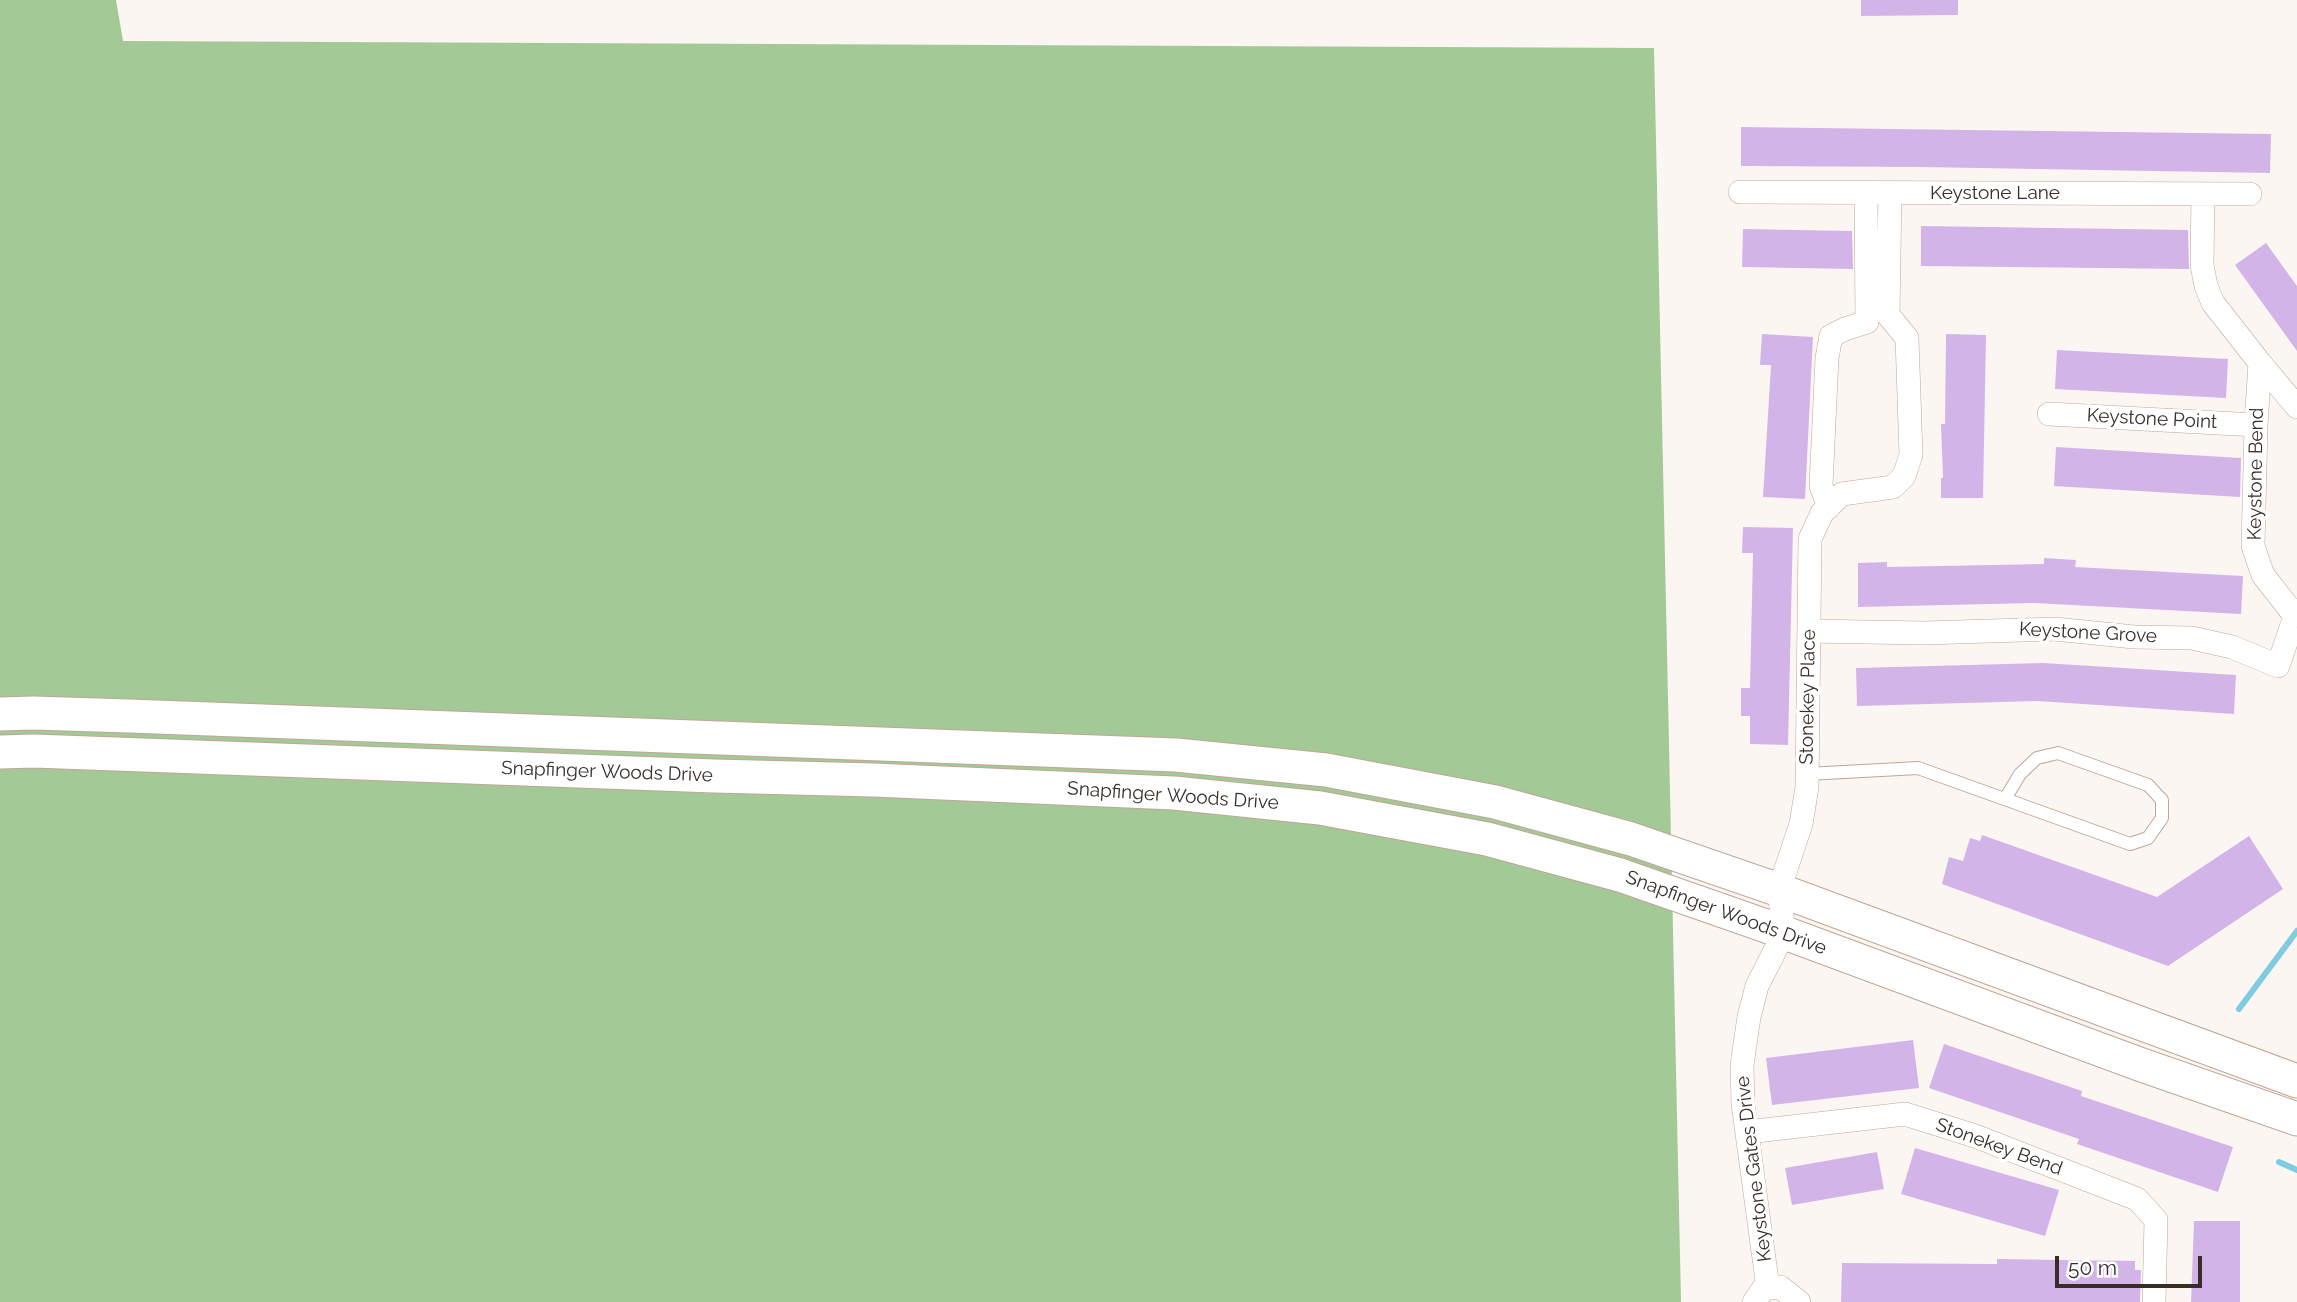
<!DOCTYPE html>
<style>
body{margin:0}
#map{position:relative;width:2297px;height:1302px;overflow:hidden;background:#fcf6f3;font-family:Raleway,sans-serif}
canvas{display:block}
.scale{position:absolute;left:2055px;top:1256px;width:147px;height:32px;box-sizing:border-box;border:4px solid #382d27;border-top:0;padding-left:9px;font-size:21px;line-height:24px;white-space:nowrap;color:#382d27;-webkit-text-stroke:5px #fff;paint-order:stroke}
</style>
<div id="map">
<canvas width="2297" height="1302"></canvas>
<div class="scale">50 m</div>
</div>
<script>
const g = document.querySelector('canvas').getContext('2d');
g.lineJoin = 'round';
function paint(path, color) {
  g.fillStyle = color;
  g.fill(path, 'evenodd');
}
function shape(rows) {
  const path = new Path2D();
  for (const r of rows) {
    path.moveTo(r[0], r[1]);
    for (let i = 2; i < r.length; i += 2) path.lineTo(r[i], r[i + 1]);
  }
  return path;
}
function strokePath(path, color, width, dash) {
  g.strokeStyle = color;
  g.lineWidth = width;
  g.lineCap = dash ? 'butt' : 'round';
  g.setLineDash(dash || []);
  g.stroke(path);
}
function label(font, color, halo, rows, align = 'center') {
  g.font = font + ' Raleway,sans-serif';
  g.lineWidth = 7;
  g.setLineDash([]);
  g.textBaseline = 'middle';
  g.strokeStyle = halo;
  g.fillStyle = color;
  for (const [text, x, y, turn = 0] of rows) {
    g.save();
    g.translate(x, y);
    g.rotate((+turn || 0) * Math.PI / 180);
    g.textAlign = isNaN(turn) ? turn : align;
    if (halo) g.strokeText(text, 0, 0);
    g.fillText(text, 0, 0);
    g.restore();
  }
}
paint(shape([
 [0,0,116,0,123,41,1654,48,1681,1302,0,1302]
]), '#a3c996');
strokePath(shape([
 [2239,1009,2297,931],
 [2279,1162,2297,1170]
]), '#7fcce0', 6);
paint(shape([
 [1861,0,1958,0,1958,15,1861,16],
 [1741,127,2271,134,2270,173,1920,167,1741,166],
 [1921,226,2188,230,2189,269,1921,266],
 [1743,229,1852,231,1853,269,1742,267],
 [2266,243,2297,286,2297,351,2235,265],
 [1762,334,1813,337,1805,499,1763,497,1771,365,1760,365],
 [1946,334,1986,335,1983,498,1941,498,1941,478,1943,478,1941,424,1945,424],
 [2057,350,2228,359,2226,398,2055,389],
 [2056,447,2241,458,2240,497,2054,486],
 [1743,527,1793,528,1788,745,1750,744,1750,716,1741,716,1741,688,1750,688,1753,553,1742,553],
 [2044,558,2076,560,2075,567,2243,576,2241,614,2034,603,1858,607,1858,563,1887,562,1887,567,2044,564],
 [2043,663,2236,675,2234,714,2037,701,1857,706,1856,668],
 [1982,835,2157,897,2249,836,2283,889,2168,966,1942,884,1949,857,1963,861,1970,838,1980,841],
 [1913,1040,1919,1088,1772,1105,1766,1058],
 [1944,1044,2082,1091,2081,1096,2233,1147,2218,1192,2077,1144,2079,1139,1929,1088],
 [1915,1148,2059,1190,2045,1236,1901,1194],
 [1877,1152,1884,1189,1792,1205,1785,1168],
 [2194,1221,2240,1221,2240,1302,2191,1302],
 [1997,1259,2135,1261,2135,1270,2141,1270,2140,1302,1841,1302,1842,1263,1997,1264]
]), '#d3b4e9');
const lane = shape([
 [1807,774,1918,768,2130,844,2148,838,2162,818,2162,800,2148,785,2058,753,2037,758,2020,774,2005,799]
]);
const street = shape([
 [1740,192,2250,194],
 [2203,194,2202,265,2206,286,2213,303,2260,363,2256,425,2253,546,2263,575,2295,616],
 [2260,363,2297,407],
 [2049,414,2256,425],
 [1829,507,1821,486,1827,358,1831,336,1845,329,1867,322,1866,193],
 [1809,631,1925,633,2055,629,2134,637,2192,638,2232,647,2278,666,2297,610],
 [1747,1132,1905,1114,1975,1136,2137,1199,2156,1220,2154,1302],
 [1768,1288,1743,1104,1742,1065,1749,1017,1757,986,1784,933,1779,890,1801,824,1807,787,1810,539,1822,513,1842,494,1893,487,1904,476,1911,455,1907,338,1888,315,1890,193],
 [1754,1302,1763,1289,1780,1287,1799,1302]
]);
const secondary = shape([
 [0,714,33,713,129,716,1176,755,1326,770,1495,802,1631,839,1779,890,2297,1081],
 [0,752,34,751,714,776,873,780,1174,793,1320,808,1487,839,1620,875,1766,926,2139,1064,2297,1119]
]);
strokePath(lane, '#c0a696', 14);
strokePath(street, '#c0a696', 24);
strokePath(secondary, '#c0a696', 35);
strokePath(lane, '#fff', 12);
strokePath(street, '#fff', 23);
strokePath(secondary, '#fff', 33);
label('19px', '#382d27', '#fff', [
 ["Keystone Lane",1995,193],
 ["Keystone Point",2152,419,3],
 ["Keystone Bend",2256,474,-89],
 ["Keystone Grove",2088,633,3],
 ["Stonekey Place",1808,697,-89],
 ["Snapfinger Woods Drive",607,772,2],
 ["Snapfinger Woods Drive",1173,796,4],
 ["Snapfinger Woods Drive",1726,913,20],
 ["Stonekey Bend",1999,1147,20],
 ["Keystone Gates Drive",1754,1169,-97]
]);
</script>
